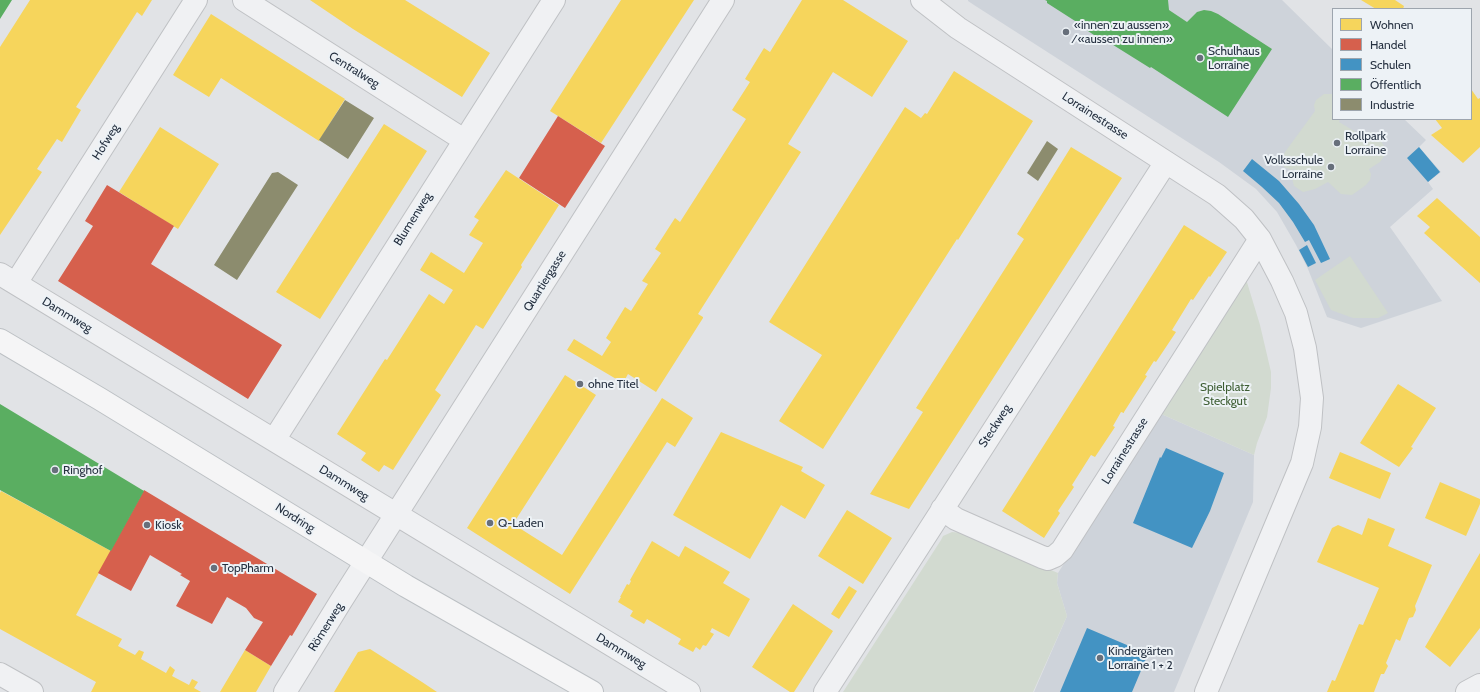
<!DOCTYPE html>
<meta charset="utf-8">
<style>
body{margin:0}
#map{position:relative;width:1480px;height:692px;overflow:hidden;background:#e1e3e6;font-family:Cabin,sans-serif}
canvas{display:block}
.legend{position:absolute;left:1332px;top:8px;width:140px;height:112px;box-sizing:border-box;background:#edf2f6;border:1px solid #9da5ae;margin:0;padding:5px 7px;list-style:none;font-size:12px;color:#263141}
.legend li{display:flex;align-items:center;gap:8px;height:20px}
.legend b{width:20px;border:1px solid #9da5ae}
</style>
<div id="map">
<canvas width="1480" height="692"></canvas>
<ul class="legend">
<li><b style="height:11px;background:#f6d55c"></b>Wohnen</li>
<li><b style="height:11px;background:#d6604d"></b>Handel</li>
<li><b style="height:11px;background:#4393c3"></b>Schulen</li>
<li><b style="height:11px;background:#5aae61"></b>Öffentlich</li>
<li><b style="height:11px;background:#8c8c6e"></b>Industrie</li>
</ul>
</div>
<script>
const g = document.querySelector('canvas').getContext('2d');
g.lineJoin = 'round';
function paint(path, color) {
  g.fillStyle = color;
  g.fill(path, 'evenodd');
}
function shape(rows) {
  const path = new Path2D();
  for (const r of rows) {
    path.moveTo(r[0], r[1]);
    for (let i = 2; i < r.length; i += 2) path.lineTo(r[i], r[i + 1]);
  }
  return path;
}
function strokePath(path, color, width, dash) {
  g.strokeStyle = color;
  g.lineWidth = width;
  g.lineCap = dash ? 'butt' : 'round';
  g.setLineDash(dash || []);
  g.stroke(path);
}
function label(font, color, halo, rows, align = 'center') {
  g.font = font + ' Cabin,sans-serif';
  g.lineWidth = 4;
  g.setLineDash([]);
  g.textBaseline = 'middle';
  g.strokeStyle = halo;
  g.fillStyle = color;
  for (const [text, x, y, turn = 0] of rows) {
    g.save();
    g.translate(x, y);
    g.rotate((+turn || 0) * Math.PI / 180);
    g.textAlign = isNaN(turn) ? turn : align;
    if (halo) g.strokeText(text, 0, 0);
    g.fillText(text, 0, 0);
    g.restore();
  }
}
paint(shape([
 [968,0,1282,0,1333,50,1333,119,1404,119,1426,140,1419,147,1441,172,1428,182,1433,189,1390,227,1442,301,1361,328,1327,317,1308,269,1296,245,1277,212,1256,189,1219,162,974,5,968,1],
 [1159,413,1254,455,1253,502,1174,692,1034,692,1067,616,1057,583,1058,573]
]), '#ced3da');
paint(shape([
 [1324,94,1333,94,1333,119,1340,119,1339,122,1359,134,1371,132,1377,135,1384,146,1385,155,1380,162,1369,169,1371,174,1370,180,1366,185,1352,195,1341,194,1328,182,1315,189,1303,192,1294,186,1292,178,1295,168,1292,170,1284,167,1283,157,1285,152,1315,111,1314,105,1316,100],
 [1350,256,1388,313,1378,318,1353,318,1331,310,1315,280],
 [1246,279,1260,325,1271,372,1271,388,1267,417,1257,443,1254,455,1159,413],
 [952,532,962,533,1058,573,1057,583,1067,616,1033,692,843,692,941,540,943,536]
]), '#d2dad0');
paint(shape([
 [30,0,152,0,142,16,137,12,76,107,81,110,62,142,57,139,37,169,42,172,0,235,0,47],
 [310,0,405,0,490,53,462,97,353,29],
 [621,0,694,0,601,143,550,111],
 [802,0,843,0,908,41,872,97,833,72,788,144,801,152,698,314,703,317,703,318,656,392,628,374,623,383,567,350,574,339,602,356,611,342,606,338,625,307,631,311,648,284,642,281,661,253,655,249,675,218,680,222,746,119,732,110,750,82,745,79,764,48,770,52],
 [1361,0,1395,0,1404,6,1403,9,1376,9],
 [211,14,345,99,319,141,221,78,209,97,173,75],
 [954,71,1033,121,958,240,957,239,823,449,779,421,822,355,769,322,905,107,921,118,925,113,927,114],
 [1471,89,1478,99,1480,98,1480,147,1463,163,1431,135,1442,128,1435,119,1471,119],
 [384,124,427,151,320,319,276,292],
 [160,127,219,164,178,229,119,192],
 [1071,147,1122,178,909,509,870,494,923,412,916,408,1024,239,1017,234],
 [506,170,559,205,521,265,522,267,483,329,476,325,435,390,441,395,393,470,384,465,379,472,361,460,366,453,337,434,385,359,387,360,429,294,444,304,453,290,420,270,431,252,464,273,483,243,469,235,479,220,474,217],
 [1437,198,1480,237,1480,283,1424,233,1430,227,1417,216],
 [1184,225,1227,252,1210,277,1209,276,1193,300,1191,299,1172,330,1176,332,1156,362,1154,361,1145,375,1147,376,1124,412,1124,413,1121,412,1113,426,1115,427,1095,457,1091,455,1072,485,1074,487,1058,511,1060,513,1044,538,1002,511],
 [565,375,596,395,513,524,562,555,662,398,693,418,675,447,667,442,570,594,467,528],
 [1398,384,1436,408,1411,447,1413,448,1399,467,1360,443],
 [721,432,803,467,801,471,825,485,805,519,781,505,750,559,673,515],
 [1340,452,1391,473,1380,499,1329,478],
 [1440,482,1480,499,1480,504,1466,536,1425,518],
 [1,491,111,551,76,615,122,639,118,646,135,655,139,650,144,652,141,659,166,673,170,666,175,670,172,676,189,685,192,679,198,682,194,688,201,692,91,692,96,682,0,629,0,493],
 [847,510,892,538,863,584,818,556],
 [1368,518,1395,529,1388,546,1432,565,1415,606,1416,610,1413,617,1409,618,1400,641,1396,639,1386,663,1388,666,1384,674,1381,674,1374,692,1327,692,1332,680,1335,681,1359,624,1363,625,1379,588,1317,562,1332,528,1338,525,1362,535],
 [652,541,679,557,685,546,730,572,723,583,750,599,729,637,712,628,710,632,714,634,706,646,703,645,700,650,696,647,693,652,678,644,681,639,647,619,644,624,630,616,633,611,618,602,621,597,620,597,627,584,629,585,631,581,630,580],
 [1480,553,1480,628,1450,667,1425,647],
 [849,586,857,591,839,619,831,614],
 [793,604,833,631,794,692,790,692,752,667],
 [370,649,422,682,437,692,334,692,358,652],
 [245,650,271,666,256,692,220,692]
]), '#f6d55c');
paint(shape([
 [558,116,605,146,565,208,519,178],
 [107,185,174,226,151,264,282,345,248,399,58,281,93,226,85,221],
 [144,490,317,594,292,636,290,635,271,666,245,650,263,622,254,618,246,608,227,597,212,624,176,606,190,581,180,575,182,574,150,555,131,591,98,573]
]), '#d6604d');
paint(shape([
 [1419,147,1440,172,1428,182,1407,158],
 [1252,159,1279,181,1299,204,1314,225,1330,259,1321,263,1309,240,1305,242,1293,222,1279,203,1262,187,1243,171],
 [1307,245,1316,263,1308,267,1299,250],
 [1166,448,1224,473,1210,511,1192,548,1133,523,1160,457,1161,458],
 [1087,628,1148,654,1132,692,1060,692]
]), '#4393c3');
paint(shape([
 [0,0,12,0,0,19],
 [1045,0,1168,0,1169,10,1187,22,1197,12,1204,10,1211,11,1218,14,1272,49,1228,117,1151,67,1150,68,1110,43,1110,44,1097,37,1085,29,1086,28,1047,3,1047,1],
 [0,404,144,491,111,551,0,490]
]), '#5aae61');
paint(shape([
 [345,100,374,118,348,159,319,140],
 [1047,141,1058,149,1038,181,1027,173],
 [278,172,298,185,237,280,214,265,272,173]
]), '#8c8c6e');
const minor = shape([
 [244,0,464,140],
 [922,0,958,28,1217,195,1244,219,1260,239,1282,281,1296,313,1305,348,1312,398,1310,427,1302,463,1206,692],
 [0,274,689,692],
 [16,283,196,0],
 [274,440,554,0],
 [942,509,956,519,1042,557,1048,559,1055,556,1062,550,1260,239],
 [0,674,32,692],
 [285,692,341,601,723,0],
 [825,692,1166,162],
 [1467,692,1480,685]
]);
const major = shape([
 [0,340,100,399,406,586,592,692]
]);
strokePath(minor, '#bfc1c4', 24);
strokePath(major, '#bcc0c4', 24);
strokePath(minor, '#f0f1f3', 22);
strokePath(major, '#f5f5f6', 22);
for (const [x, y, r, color] of [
 [1066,32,4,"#676f7b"],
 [1200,58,4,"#676f7b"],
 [1337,143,4,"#676f7b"],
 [1331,167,4,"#676f7b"],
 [580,384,4,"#676f7b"],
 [55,470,4,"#676f7b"],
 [490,523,4,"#676f7b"],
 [147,525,4,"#676f7b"],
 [214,568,4,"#676f7b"],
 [1100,658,4,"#676f7b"]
]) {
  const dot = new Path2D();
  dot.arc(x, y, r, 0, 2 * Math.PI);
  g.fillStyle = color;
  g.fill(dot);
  strokePath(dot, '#edf2f6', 1.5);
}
label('12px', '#263141', '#edf2f6', [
 ["«innen zu aussen»",1074,25],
 ["⁄ «aussen zu innen»",1074,39],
 ["Schulhaus",1208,51],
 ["Lorraine",1208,65],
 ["Rollpark",1345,136],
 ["Lorraine",1345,150],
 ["Volksschule",1323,160,"right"],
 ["Lorraine",1323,174,"right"],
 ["ohne Titel",588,384],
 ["Ringhof",63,470],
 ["Q-Laden",498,523],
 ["Kiosk",155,525],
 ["TopPharm",222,568],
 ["Kindergärten",1108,651],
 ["Lorraine 1 + 2",1108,665]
], 'left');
label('12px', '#263141', '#edf2f6', [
 ["Centralweg",354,70,32],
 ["Lorrainestrasse",1095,116,33],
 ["Hofweg",106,142,-58],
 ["Blumenweg",413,219,-58],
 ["Quartiergasse",545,281,-58],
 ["Dammweg",67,315,31],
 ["Steckweg",995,426,-57],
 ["Lorrainestrasse",1125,451,-58],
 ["Dammweg",344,483,32],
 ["Nordring",295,518,32],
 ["Römerweg",326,627,-58],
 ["Dammweg",621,651,31]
]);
label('12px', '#3d5d32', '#edf2f6', [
 ["Spielplatz",1225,387],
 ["Steckgut",1225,401]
]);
</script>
